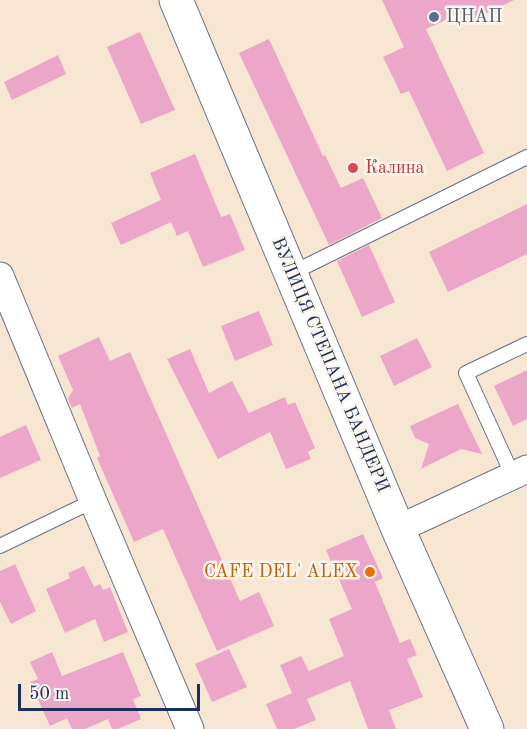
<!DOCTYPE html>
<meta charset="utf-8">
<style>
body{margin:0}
#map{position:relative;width:527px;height:729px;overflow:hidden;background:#f7e7d2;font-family:"Old Standard TT",serif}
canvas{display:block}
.scale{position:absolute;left:18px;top:684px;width:182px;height:27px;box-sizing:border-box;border:3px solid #1b2f5e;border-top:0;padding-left:8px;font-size:18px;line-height:21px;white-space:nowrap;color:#1b2f5e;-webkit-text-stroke:4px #fbf7ec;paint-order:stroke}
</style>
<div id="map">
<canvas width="527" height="729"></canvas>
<div class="scale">50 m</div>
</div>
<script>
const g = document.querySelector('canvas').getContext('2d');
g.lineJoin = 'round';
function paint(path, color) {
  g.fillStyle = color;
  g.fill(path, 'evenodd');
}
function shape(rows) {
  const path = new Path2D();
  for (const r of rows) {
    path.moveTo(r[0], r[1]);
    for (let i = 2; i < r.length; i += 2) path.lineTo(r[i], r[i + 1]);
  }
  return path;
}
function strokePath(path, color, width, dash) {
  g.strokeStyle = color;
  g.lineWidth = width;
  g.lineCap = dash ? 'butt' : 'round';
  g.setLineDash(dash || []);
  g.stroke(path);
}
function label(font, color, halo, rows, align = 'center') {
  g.font = font + ' "Old Standard TT",serif';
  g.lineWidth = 5;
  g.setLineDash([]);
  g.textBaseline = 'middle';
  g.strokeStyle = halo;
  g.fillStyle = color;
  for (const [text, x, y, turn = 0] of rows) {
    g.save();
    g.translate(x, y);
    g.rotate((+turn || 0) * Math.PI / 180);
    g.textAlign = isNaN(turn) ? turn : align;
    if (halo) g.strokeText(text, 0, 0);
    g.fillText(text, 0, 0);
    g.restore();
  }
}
paint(shape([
 [382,0,514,0,468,22,463,12,426,29,484,153,447,171,409,91,401,94,383,57,404,47],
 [140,32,175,110,141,124,107,47],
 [269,39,323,156,325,155,341,188,363,178,382,218,329,245,239,53],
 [58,55,66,74,12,100,4,82],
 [195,154,221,217,230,214,245,250,203,267,188,231,177,236,171,222,121,245,111,223,161,200,150,173],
 [527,204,527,254,448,292,429,252],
 [369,245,395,302,362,317,337,261],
 [259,311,273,345,235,361,221,326],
 [99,337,110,361,130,352,240,601,259,592,274,626,217,651,163,529,134,542,97,458,100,456,80,404,72,408,68,399,73,390,58,356],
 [417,338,432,367,394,386,380,356],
 [190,349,209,393,232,381,249,413,285,397,288,405,295,402,315,448,308,452,311,459,286,469,270,432,218,459,167,359],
 [527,370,527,419,513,426,494,386],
 [458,404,482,454,461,449,421,469,429,444,415,438,410,426],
 [26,425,41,460,0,478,0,437],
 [363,534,383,578,375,582,400,643,410,639,417,655,407,659,423,697,389,710,396,729,368,729,350,681,307,699,316,720,294,729,277,729,266,704,292,693,280,665,301,656,309,671,344,656,329,619,352,609,326,550],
 [15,564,36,611,11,624,0,602,0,571],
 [84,566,94,587,100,584,103,590,110,587,128,632,104,642,95,619,65,633,46,589,70,578,68,573],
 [229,649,247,687,212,702,195,664],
 [52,652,62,676,123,652,141,696,133,699,141,719,118,729,112,729,108,719,85,729,72,729,67,718,50,726,30,682,38,679,30,662]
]), '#eca6c9');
const service = shape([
 [292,273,527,157],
 [513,476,466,373,527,344],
 [0,546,93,501]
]);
const minor = shape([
 [0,276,93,501,190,729],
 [398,529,527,469]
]);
const tertiary = shape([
 [176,0,398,529,487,729]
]);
strokePath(service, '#686f87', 16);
strokePath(minor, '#686f87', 29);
strokePath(tertiary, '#686f87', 35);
strokePath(service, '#fff', 14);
strokePath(minor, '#fff', 27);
strokePath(tertiary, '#fff', 33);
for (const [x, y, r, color] of [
 [434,17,6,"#5c6f8a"],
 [353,168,6,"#e0444e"],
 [370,572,6,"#e8710a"]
]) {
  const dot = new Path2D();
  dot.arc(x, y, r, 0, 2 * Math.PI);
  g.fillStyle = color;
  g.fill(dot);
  strokePath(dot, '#fbf7ec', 2);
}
label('18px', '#4e5e75', '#fbf7ec', [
 ["ЦНАП",446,17]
], 'left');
label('18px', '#be3a42', '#fbf7ec', [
 ["Калина",365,168]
], 'left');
label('18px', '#1b2f5e', '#fbf7ec', [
 ["ВУЛИЦЯ СТЕПАНА БАНДЕРИ",330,365,67]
]);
label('18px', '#c56008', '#fbf7ec', [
 ["CAFE DEL' ALEX",358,572]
], 'right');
</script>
